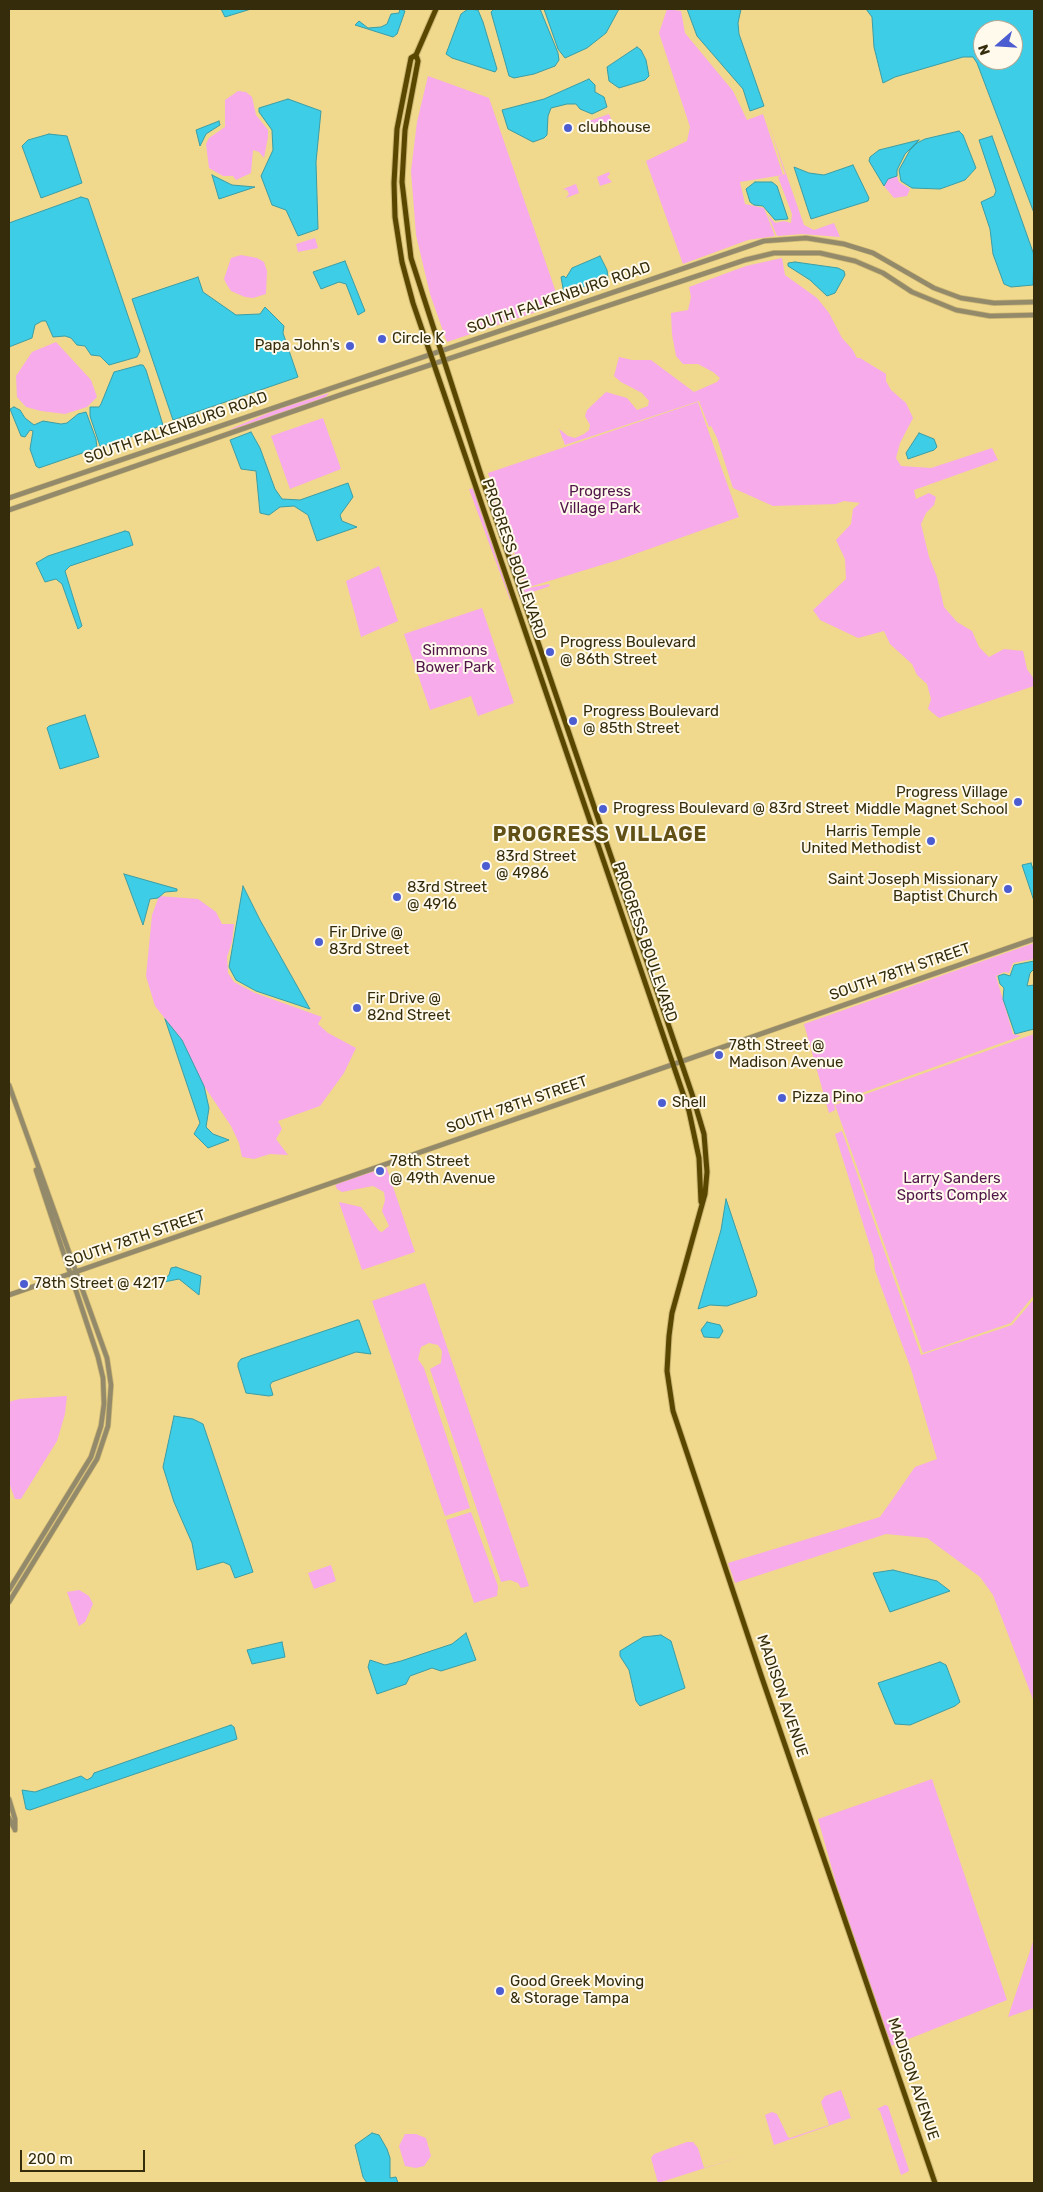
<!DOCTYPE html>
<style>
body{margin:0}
#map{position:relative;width:1043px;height:2192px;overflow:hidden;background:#f0d88d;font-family:Rubik,sans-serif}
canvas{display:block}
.frame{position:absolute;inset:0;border:10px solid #352c0c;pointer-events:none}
.north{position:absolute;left:973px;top:20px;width:50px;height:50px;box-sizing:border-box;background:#fffaec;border:1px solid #aea892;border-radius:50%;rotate:251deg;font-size:14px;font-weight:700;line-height:20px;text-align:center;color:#352c0c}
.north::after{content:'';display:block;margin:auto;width:18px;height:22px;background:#4c5cd1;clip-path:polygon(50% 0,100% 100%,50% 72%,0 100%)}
.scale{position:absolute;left:20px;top:2150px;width:125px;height:22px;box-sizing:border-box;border:2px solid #352c0c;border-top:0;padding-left:6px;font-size:15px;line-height:18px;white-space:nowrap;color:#352c0c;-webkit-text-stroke:4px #fffaec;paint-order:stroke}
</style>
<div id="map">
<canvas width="1043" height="2192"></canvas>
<div class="frame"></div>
<div class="north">N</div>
<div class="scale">200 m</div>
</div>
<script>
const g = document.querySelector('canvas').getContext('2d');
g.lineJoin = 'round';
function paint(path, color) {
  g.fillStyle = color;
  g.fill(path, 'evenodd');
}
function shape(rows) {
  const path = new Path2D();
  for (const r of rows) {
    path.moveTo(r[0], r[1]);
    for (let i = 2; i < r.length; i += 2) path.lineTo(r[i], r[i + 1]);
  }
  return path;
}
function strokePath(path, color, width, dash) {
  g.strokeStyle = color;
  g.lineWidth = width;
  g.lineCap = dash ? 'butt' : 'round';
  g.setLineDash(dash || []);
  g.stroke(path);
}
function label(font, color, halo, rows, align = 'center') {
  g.font = font + ' Rubik,sans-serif';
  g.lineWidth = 4;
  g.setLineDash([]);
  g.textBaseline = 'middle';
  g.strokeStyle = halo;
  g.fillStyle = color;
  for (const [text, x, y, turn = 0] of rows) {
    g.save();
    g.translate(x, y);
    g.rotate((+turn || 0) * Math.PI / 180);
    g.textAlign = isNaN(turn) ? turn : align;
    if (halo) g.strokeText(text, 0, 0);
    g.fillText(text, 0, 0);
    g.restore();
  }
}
paint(shape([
 [667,9,681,11,685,33,733,91,747,120,763,114,783,175,740,182,745,204,764,208,775,236,748,240,683,264,646,161,687,141,690,127,659,33],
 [428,76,489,98,560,304,447,342,430,294,416,235,411,171,417,122],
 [238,91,246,92,252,97,256,115,268,130,268,137,264,158,259,152,253,150,251,173,236,180,233,176,223,176,209,168,206,144,209,138,225,127,225,100],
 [609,114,612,121,589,129,586,122],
 [769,125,804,225,814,230,834,223,840,237,802,234,777,236,768,215,775,223,784,221,791,223,792,214,778,177,785,174],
 [609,172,610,174,607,177,612,182,600,186,597,177],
 [897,176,899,182,910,189,907,196,894,198,884,186,888,179],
 [576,184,579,193,566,198,569,194,567,190,563,189],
 [315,238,318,248,298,252,296,244],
 [241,255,257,258,264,262,267,271,266,294,253,298,245,297,231,291,227,285,224,279,231,258],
 [782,258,785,275,817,298,829,313,842,338,852,349,857,358,860,358,886,374,886,381,891,390,906,403,913,418,900,443,896,458,901,466,931,468,992,448,998,460,914,490,916,499,929,493,936,497,934,505,926,513,921,524,929,557,937,577,944,607,957,622,972,631,979,647,989,657,1004,649,1023,651,1027,669,1034,679,1034,686,939,718,928,709,931,699,927,684,917,675,912,664,890,644,884,631,858,638,820,620,813,610,846,579,845,559,836,540,851,524,853,509,860,503,844,501,836,504,773,506,733,488,717,438,711,426,709,427,699,401,565,445,559,429,568,436,575,438,584,434,589,430,590,425,585,416,587,410,606,392,627,398,637,410,648,406,649,401,642,393,621,382,614,376,619,357,632,360,651,360,694,392,717,382,720,378,713,372,698,364,683,364,676,356,672,334,671,313,688,310,691,297,689,287,746,266],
 [56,342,91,380,97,397,87,407,65,414,41,411,26,407,17,397,16,376,32,352],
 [329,393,325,398,244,427,228,430,278,409],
 [698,402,739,517,618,560,526,588,488,473],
 [323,418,341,469,290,489,271,436],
 [489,483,524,589,549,584,550,586,524,595,486,484],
 [474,488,512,599,510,600,469,489],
 [379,566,398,621,361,637,346,581],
 [482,608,514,703,478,716,471,696,430,710,404,634],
 [159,896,198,899,216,912,222,924,234,924,232,942,227,957,228,973,234,982,255,993,322,1017,318,1024,328,1033,356,1048,344,1073,320,1106,278,1121,282,1129,276,1139,288,1155,270,1154,254,1159,242,1157,239,1143,231,1126,198,1077,182,1040,155,1006,146,976,152,915],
 [1034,943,1034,959,1013,963,1009,973,1004,972,996,976,1013,1034,1021,1036,834,1103,835,1110,829,1113,804,1024],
 [1034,1034,1034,1295,1011,1323,923,1353,835,1105],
 [842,1131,921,1355,1012,1325,1034,1299,1034,1702,993,1595,980,1577,927,1538,886,1534,735,1583,728,1563,880,1517,915,1467,937,1459,911,1369,875,1270,874,1259,835,1134],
 [386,1166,415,1252,362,1270,339,1202,361,1207,379,1231,382,1232,389,1226,382,1211,385,1200,384,1192,373,1186,342,1192,337,1189,335,1184],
 [425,1283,529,1586,521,1588,518,1583,510,1580,501,1582,430,1369,441,1363,442,1351,438,1345,429,1343,421,1347,418,1359,424,1368,470,1508,445,1516,372,1301],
 [67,1396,65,1414,57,1441,21,1499,15,1499,9,1483,9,1402,19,1399],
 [471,1512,498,1586,497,1596,474,1603,446,1520],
 [331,1565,336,1581,314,1589,308,1573],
 [79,1590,89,1596,93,1604,85,1622,79,1626,67,1592],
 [932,1779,1007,2000,891,2046,841,1901,818,1819],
 [1034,1939,1034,2008,1008,2017],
 [841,2090,851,2118,774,2145,765,2115,772,2112,777,2114,788,2137,790,2138,829,2125,821,2102,825,2096],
 [885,2105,888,2106,908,2167,909,2171,901,2175,880,2111,877,2109],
 [405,2134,416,2134,426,2138,431,2156,424,2166,416,2168,405,2166,399,2146],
 [687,2142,693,2142,698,2148,704,2168,746,2155,658,2183,651,2158,654,2154]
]), '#f7abeb');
const water = shape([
 [221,9,251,9,225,17,221,9],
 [400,9,405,11,397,34,393,37,355,25,359,21,368,28,381,27,387,24,391,14,399,13,400,9],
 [468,9,478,10,483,22,497,69,495,72,452,58,446,54,461,14,468,9],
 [494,9,540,9,558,53,559,60,555,66,534,74,514,78,509,76,491,12,494,9],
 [544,9,619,9,606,33,587,48,565,58,558,49,544,9],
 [687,9,741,9,738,23,739,34,764,106,750,111,743,89,697,36,687,9],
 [866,9,1034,9,1034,213,977,63,973,57,963,57,895,77,883,83,874,47,872,17,866,9],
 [983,30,1013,30,1013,60,983,60,983,30],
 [637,47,641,50,646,60,649,76,645,80,619,88,609,81,607,67,637,47],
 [589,79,595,85,595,92,604,97,607,107,592,114,580,109,576,104,567,104,551,108,548,116,547,135,544,138,533,142,508,129,502,110,544,99,589,79],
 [288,99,321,111,316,162,318,229,298,236,286,210,272,205,261,176,273,150,272,130,259,112,259,108,288,99],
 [219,121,220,125,206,134,200,146,196,130,219,121],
 [959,131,963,135,976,168,965,180,940,189,912,188,901,181,899,170,910,150,917,143,925,139,959,131],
 [49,134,67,136,82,183,41,198,22,146,28,140,49,134],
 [992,136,1034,255,1033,285,1011,287,1004,284,993,254,990,229,981,202,994,196,996,191,979,140,992,136],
 [919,140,905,154,897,170,897,176,888,179,884,186,869,161,870,157,879,150,919,140],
 [853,165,869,198,868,201,811,219,794,167,809,173,824,175,853,165],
 [212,175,232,185,255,187,219,199,212,175],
 [755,182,772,182,777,186,788,219,775,220,763,206,754,205,750,202,746,189,755,182],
 [81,197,88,199,140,351,137,357,109,365,100,356,91,355,85,346,77,345,71,338,65,336,53,337,46,321,42,321,35,325,32,338,9,347,9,223,81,197],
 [600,256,607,270,608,278,564,294,561,277,564,276,566,278,572,268,600,256],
 [345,261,365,311,358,315,346,284,339,282,321,289,313,272,345,261],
 [795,262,838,268,844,271,845,275,835,293,827,296,810,280,788,266,788,263,795,262],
 [198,277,203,292,236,315,260,314,265,307,284,326,283,333,298,377,173,420,132,299,198,277],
 [140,365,143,365,146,370,163,425,112,444,100,446,90,416,90,407,99,407,101,404,114,372,140,365],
 [14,407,20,410,25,418,34,425,43,421,61,424,67,423,78,414,86,412,96,439,97,448,39,468,36,466,30,449,33,431,30,430,25,437,21,436,10,409,14,407],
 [251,432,260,448,275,489,282,499,300,500,348,483,353,497,340,515,342,521,357,527,317,541,308,515,294,506,280,507,269,515,260,513,256,471,241,469,230,440,251,432],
 [919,433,934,439,937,447,934,450,908,459,906,453,919,433],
 [125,531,129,532,133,545,70,566,65,571,82,626,78,629,62,584,56,579,45,582,36,563,48,556,125,531],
 [85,715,99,757,60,769,47,728,49,726,85,715],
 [1031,863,1034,872,1034,901,1022,865,1031,863],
 [124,874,177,889,177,891,165,892,158,898,150,899,143,925,124,874],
 [243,886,260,920,310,1009,256,991,236,980,229,967,243,886],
 [1034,961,1034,969,1030,973,1027,986,1034,985,1034,1029,1015,1034,1003,999,1004,988,1000,984,998,976,1004,974,1010,976,1014,965,1034,961],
 [165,1019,182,1040,204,1086,209,1108,206,1127,213,1134,229,1140,208,1148,194,1134,200,1123,165,1019],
 [726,1199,757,1292,756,1296,727,1306,710,1305,698,1309,721,1230,726,1199],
 [176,1267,201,1276,199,1295,179,1279,164,1282,164,1279,169,1275,171,1268,176,1267],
 [357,1320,359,1320,371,1354,356,1352,272,1382,270,1385,273,1395,269,1396,246,1393,238,1367,238,1363,241,1359,357,1320],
 [707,1322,720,1325,723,1331,719,1338,704,1337,701,1330,707,1322],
 [174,1416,193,1419,203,1424,253,1572,235,1578,230,1565,223,1562,197,1570,192,1543,174,1502,163,1467,174,1416],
 [893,1570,937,1581,950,1591,890,1612,873,1573,893,1570],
 [466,1633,476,1660,441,1671,432,1668,410,1676,406,1684,377,1694,368,1667,370,1660,385,1665,401,1661,452,1644,466,1633],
 [661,1635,671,1641,685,1688,640,1706,636,1701,629,1670,620,1656,620,1651,643,1637,661,1635],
 [282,1642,285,1657,252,1664,247,1650,282,1642],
 [940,1662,946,1665,960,1702,955,1706,910,1725,895,1724,878,1683,940,1662],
 [231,1725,234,1727,237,1739,30,1810,26,1809,22,1790,35,1792,81,1776,87,1780,92,1777,94,1773,231,1725],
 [372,2133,379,2135,387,2149,390,2158,390,2178,396,2177,398,2183,367,2183,363,2177,355,2145,372,2133]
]);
paint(water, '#3dcde7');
strokePath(water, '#3b9da5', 1);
const minor = shape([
 [9,498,764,241,806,238,844,244,873,253,934,288,961,298,994,303,1034,302],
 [9,510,343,394,745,260,774,253,820,253,855,261,883,273,912,292,956,310,990,316,1034,315],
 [9,1085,107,1358,111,1385,108,1426,97,1459,9,1602],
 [9,1295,1034,939],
 [9,1590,91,1457,101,1426,104,1404,103,1378,98,1357,36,1170],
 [9,1799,15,1819,15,1830],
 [9,1818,14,1828]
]);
const major = shape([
 [436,9,416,55,411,58,397,129,394,183,395,217,402,262,413,303,689,1111,699,1158,701,1202],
 [416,55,418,61,405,130,402,182,411,258,481,475,692,1094,704,1134,707,1172,705,1194,672,1313,669,1336,667,1371,673,1411,761,1675,935,2183]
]);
strokePath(minor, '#cbb673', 6);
strokePath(major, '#cbb673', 7);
strokePath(minor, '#93896b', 4.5);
strokePath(major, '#594700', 5);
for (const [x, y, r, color] of [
 [568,128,5,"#4c5cd1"],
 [382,339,5,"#4c5cd1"],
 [350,346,5,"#4c5cd1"],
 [550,652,5,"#4c5cd1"],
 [573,721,5,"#4c5cd1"],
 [1018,802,5,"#4c5cd1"],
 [603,809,5,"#4c5cd1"],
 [931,841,5,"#4c5cd1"],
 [486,866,5,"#4c5cd1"],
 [1008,889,5,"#4c5cd1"],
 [397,897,5,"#4c5cd1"],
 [319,942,5,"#4c5cd1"],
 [357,1008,5,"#4c5cd1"],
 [719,1055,5,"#4c5cd1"],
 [782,1098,5,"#4c5cd1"],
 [662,1103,5,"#4c5cd1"],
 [380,1171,5,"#4c5cd1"],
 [24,1284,5,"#4c5cd1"],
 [500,1991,5,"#4c5cd1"]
]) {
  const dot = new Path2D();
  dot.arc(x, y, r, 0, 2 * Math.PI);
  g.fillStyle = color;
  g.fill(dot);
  strokePath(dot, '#fffaec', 2);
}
label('15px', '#352c0c', '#fffaec', [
 ["clubhouse",578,128],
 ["Circle K",392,339],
 ["Papa John's",340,346,"right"],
 ["Progress Boulevard",560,643],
 ["@ 86th Street",560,660],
 ["Progress Boulevard",583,712],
 ["@ 85th Street",583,729],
 ["Progress Village",1008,793,"right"],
 ["Middle Magnet School",1008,810,"right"],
 ["Progress Boulevard @ 83rd Street",613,809],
 ["Harris Temple",921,832,"right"],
 ["United Methodist",921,849,"right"],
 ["83rd Street",496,857],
 ["@ 4986",496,874],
 ["Saint Joseph Missionary",998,880,"right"],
 ["Baptist Church",998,897,"right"],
 ["83rd Street",407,888],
 ["@ 4916",407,905],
 ["Fir Drive @",329,933],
 ["83rd Street",329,950],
 ["Fir Drive @",367,999],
 ["82nd Street",367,1016],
 ["78th Street @",729,1046],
 ["Madison Avenue",729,1063],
 ["Pizza Pino",792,1098],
 ["Shell",672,1103],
 ["78th Street",390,1162],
 ["@ 49th Avenue",390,1179],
 ["78th Street @ 4217",34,1284],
 ["Good Greek Moving",510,1982],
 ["& Storage Tampa",510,1999]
], 'left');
label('15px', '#352c0c', '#fffaec', [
 ["SOUTH FALKENBURG ROAD",559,298,-19],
 ["SOUTH FALKENBURG ROAD",176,428,-19],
 ["PROGRESS BOULEVARD",514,559,71],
 ["PROGRESS BOULEVARD",645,942,71],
 ["SOUTH 78TH STREET",900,972,-19],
 ["SOUTH 78TH STREET",517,1105,-19],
 ["SOUTH 78TH STREET",135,1239,-19],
 ["MADISON AVENUE",782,1696,71],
 ["MADISON AVENUE",913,2079,71]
]);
label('15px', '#501549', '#fffaec', [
 ["Progress",600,492],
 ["Village Park",600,509],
 ["Simmons",455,651],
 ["Bower Park",455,668],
 ["Larry Sanders",952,1179],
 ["Sports Complex",952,1196]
]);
g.letterSpacing = '1px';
label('bold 20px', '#625117', '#fffaec', [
 ["PROGRESS VILLAGE",600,835]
]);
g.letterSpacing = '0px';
</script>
